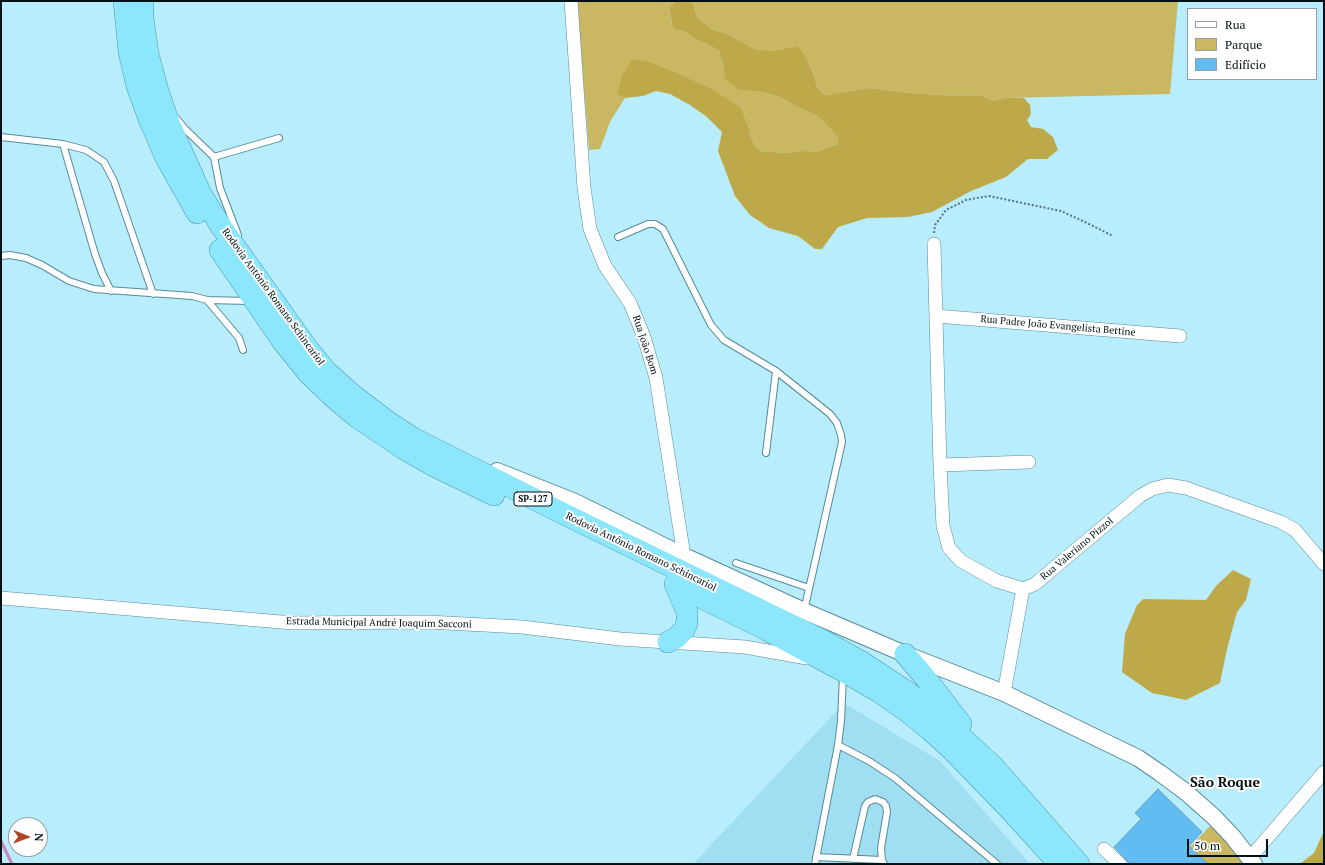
<!DOCTYPE html>
<meta charset="utf-8">
<style>
body{margin:0}
#map{position:relative;width:1325px;height:865px;overflow:hidden;background:#b7edfd;font-family:"PT Serif",serif}
canvas{display:block}
.frame{position:absolute;inset:0;border:2px solid #001015;pointer-events:none}
.legend{position:absolute;left:1187px;top:8px;width:130px;height:72px;box-sizing:border-box;background:#fff;border:1px solid #999fa1;margin:0;padding:5px 7px;list-style:none;font-size:12px;color:#001015}
.legend li{display:flex;align-items:center;gap:8px;height:20px}
.legend b{width:20px;border:1px solid #999fa1}
.north{position:absolute;left:8px;top:817px;width:40px;height:40px;box-sizing:border-box;background:#fff;border:1px solid #999fa1;border-radius:50%;rotate:91deg;font-size:11px;font-weight:700;line-height:16px;text-align:center;color:#001015}
.north::after{content:'';display:block;margin:auto;width:14px;height:18px;background:#ac4425;clip-path:polygon(50% 0,100% 100%,50% 72%,0 100%)}
.scale{position:absolute;left:1187px;top:839px;width:81px;height:18px;box-sizing:border-box;border:2px solid #001015;border-top:0;padding-left:5px;font-size:12px;line-height:14px;white-space:nowrap;color:#001015;-webkit-text-stroke:3px #fff;paint-order:stroke}
</style>
<div id="map">
<canvas width="1325" height="865"></canvas>
<div class="frame"></div>
<ul class="legend">
<li><b style="height:5px;background:#fff"></b>Rua</li>
<li><b style="height:11px;background:#cab761"></b>Parque</li>
<li><b style="height:11px;background:#60bcf1"></b>Edifício</li>
</ul>
<div class="north">N</div>
<div class="scale">50 m</div>
</div>
<script>
const g = document.querySelector('canvas').getContext('2d');
g.lineJoin = 'round';
function paint(path, color) {
  g.fillStyle = color;
  g.fill(path, 'evenodd');
}
function shape(rows) {
  const path = new Path2D();
  for (const r of rows) {
    path.moveTo(r[0], r[1]);
    for (let i = 2; i < r.length; i += 2) path.lineTo(r[i], r[i + 1]);
  }
  return path;
}
function strokePath(path, color, width, dash) {
  g.strokeStyle = color;
  g.lineWidth = width;
  g.lineCap = dash ? 'butt' : 'round';
  g.setLineDash(dash || []);
  g.stroke(path);
}
function label(font, color, halo, rows, align = 'center') {
  g.font = font + ' "PT Serif",serif';
  g.lineWidth = 4;
  g.setLineDash([]);
  g.textBaseline = 'middle';
  g.strokeStyle = halo;
  g.fillStyle = color;
  for (const [text, x, y, turn = 0] of rows) {
    g.save();
    g.translate(x, y);
    g.rotate((+turn || 0) * Math.PI / 180);
    g.textAlign = isNaN(turn) ? turn : align;
    if (halo) g.strokeText(text, 0, 0);
    g.fillText(text, 0, 0);
    g.restore();
  }
}
paint(shape([
 [844,703,940,761,1030,864,693,864]
]), '#a0dff1');
paint(shape([
 [577,1,676,1,669,9,673,29,686,32,695,39,706,43,719,51,724,67,739,90,761,92,778,96,798,107,817,116,827,125,838,138,838,144,817,152,803,151,786,153,762,151,755,148,750,132,707,86,678,74,617,93,625,98,610,122,600,149,589,150],
 [688,1,1178,1,1170,94,1006,98,993,101,980,95,960,96,908,93,869,88,825,95,818,89,812,69,796,46,771,51,755,51,746,44,725,33,711,29,697,17,692,2],
 [1211,825,1246,864,1174,864]
]), '#cab761');
paint(shape([
 [676,1,688,1,692,2,697,17,711,29,725,33,746,44,755,50,771,51,796,46,802,51,812,70,818,89,825,95,869,88,908,93,960,96,980,95,993,101,1006,98,1024,98,1030,105,1031,114,1027,120,1031,127,1043,129,1053,137,1058,150,1047,159,1028,159,1006,177,971,191,932,212,908,217,867,218,838,227,822,249,815,249,798,236,769,228,750,215,735,196,718,151,722,132,707,117,690,105,670,94,656,91,643,96,625,98,617,94,622,76,633,59,650,62,707,86,741,108,755,147,761,151,786,153,803,151,817,152,838,144,838,138,827,125,817,116,798,107,778,96,761,92,739,90,725,79,724,67,719,51,706,43,695,39,686,32,673,29,669,8],
 [1233,570,1251,579,1246,600,1237,612,1227,649,1220,683,1186,700,1152,693,1122,672,1125,634,1137,605,1143,599,1206,600,1216,586],
 [1324,831,1324,864,1302,864,1301,863,1314,853]
]), '#bda84a');
strokePath(shape([
 [1,841,12,864]
]), '#cf84bb', 3);
const building = shape([
 [1158,789,1202,832,1189,846,1208,864,1130,864,1114,847,1141,819,1135,813,1158,789]
]);
paint(building, '#60bcf1');
strokePath(building, '#749db7', 1);
const service = shape([
 [176,118,185,129,214,157,220,188,238,235],
 [1,137,63,144,86,150,104,162,114,181,153,294],
 [63,144,95,254,102,273,111,291],
 [214,157,279,138],
 [618,237,648,224,655,224,663,229,711,325,724,340,776,371,830,414,837,423,841,435,842,442,804,611],
 [1,256,10,255,26,258,42,265,69,281,94,289,192,296,207,300,250,301],
 [207,300,239,338,243,350],
 [766,453,776,371],
 [736,563,809,588],
 [838,745,869,761,895,778,997,864],
 [816,857,882,860],
 [853,859,865,806,868,802,875,799,883,802,886,806,887,812,881,848,882,860,884,864],
 [815,864,838,745,841,721,843,675]
]);
const minor = shape([
 [571,1,584,188,590,229,605,266,630,303,644,337,656,378,684,556],
 [934,244,940,465,943,526,949,548,961,561,997,581,1023,589,1035,584,1140,496,1152,489,1168,485,1186,488,1281,522,1295,530,1324,564],
 [936,316,1180,336],
 [940,465,1029,462],
 [1,598,293,623,428,622,522,627,620,639,745,647,807,658],
 [1004,693,1023,589],
 [1104,849,1120,864],
 [1250,858,1324,772]
]);
const tertiary = shape([
 [497,471,575,502,684,556,804,611,905,654,1004,693,1138,758,1160,773,1187,793,1214,817,1233,837,1254,864]
]);
const trunk = shape([
 [124,1,129,52,137,86,149,119,165,156,197,213],
 [143,1,143,18,148,54,158,91,169,123,201,194,222,228,308,349,327,372,353,395,387,421,413,438,564,514,822,640,862,662,909,693,941,718,993,766,1079,864],
 [220,250,283,342,308,373,334,398,358,418,404,449,432,465,494,495],
 [694,594,767,630,843,671,879,692,905,710,930,730,952,750,1012,812,1059,864],
 [668,642,676,638,684,630,687,623,687,612,675,584],
 [905,654,928,681,961,724]
]);
strokePath(service, '#578a98', 8);
strokePath(minor, '#578a98', 14);
strokePath(tertiary, '#578a98', 18);
strokePath(trunk, '#4997ab', 22);
strokePath(shape([
 [934,233,935,225,946,210,966,200,989,196,1061,211,1087,223,1113,236]
]), '#53747e', 2, [2, 2]);
strokePath(service, '#fff', 6);
strokePath(minor, '#fff', 13);
strokePath(tertiary, '#fff', 16);
strokePath(trunk, '#8ce6fc', 21);
for (const [x, y, w] of [
 [533,499,38]
]) {
  const box = new Path2D();
  box.roundRect(x - w / 2, y - 7, w, 14, 3);
  g.fillStyle = '#fff';
  g.fill(box);
  strokePath(box, '#001015', 1);
}
label('bold 9px', '#001015', null, [
 ["SP-127",533,499]
]);
label('10px', '#001015', '#fff', [
 ["Rodovia Antônio Romano Schincariol",273,297,54],
 ["Rua Padre João Evangelista Bettine",1058,326,5],
 ["Rua João Bom",645,345,72],
 ["Rua Valeriano Pizzol",1077,549,-40],
 ["Rodovia Antônio Romano Schincariol",641,552,26],
 ["Estrada Municipal André Joaquim Sacconi",379,623,1]
]);
label('bold 14px', '#001015', '#fff', [
 ["São Roque",1225,783]
]);
</script>
